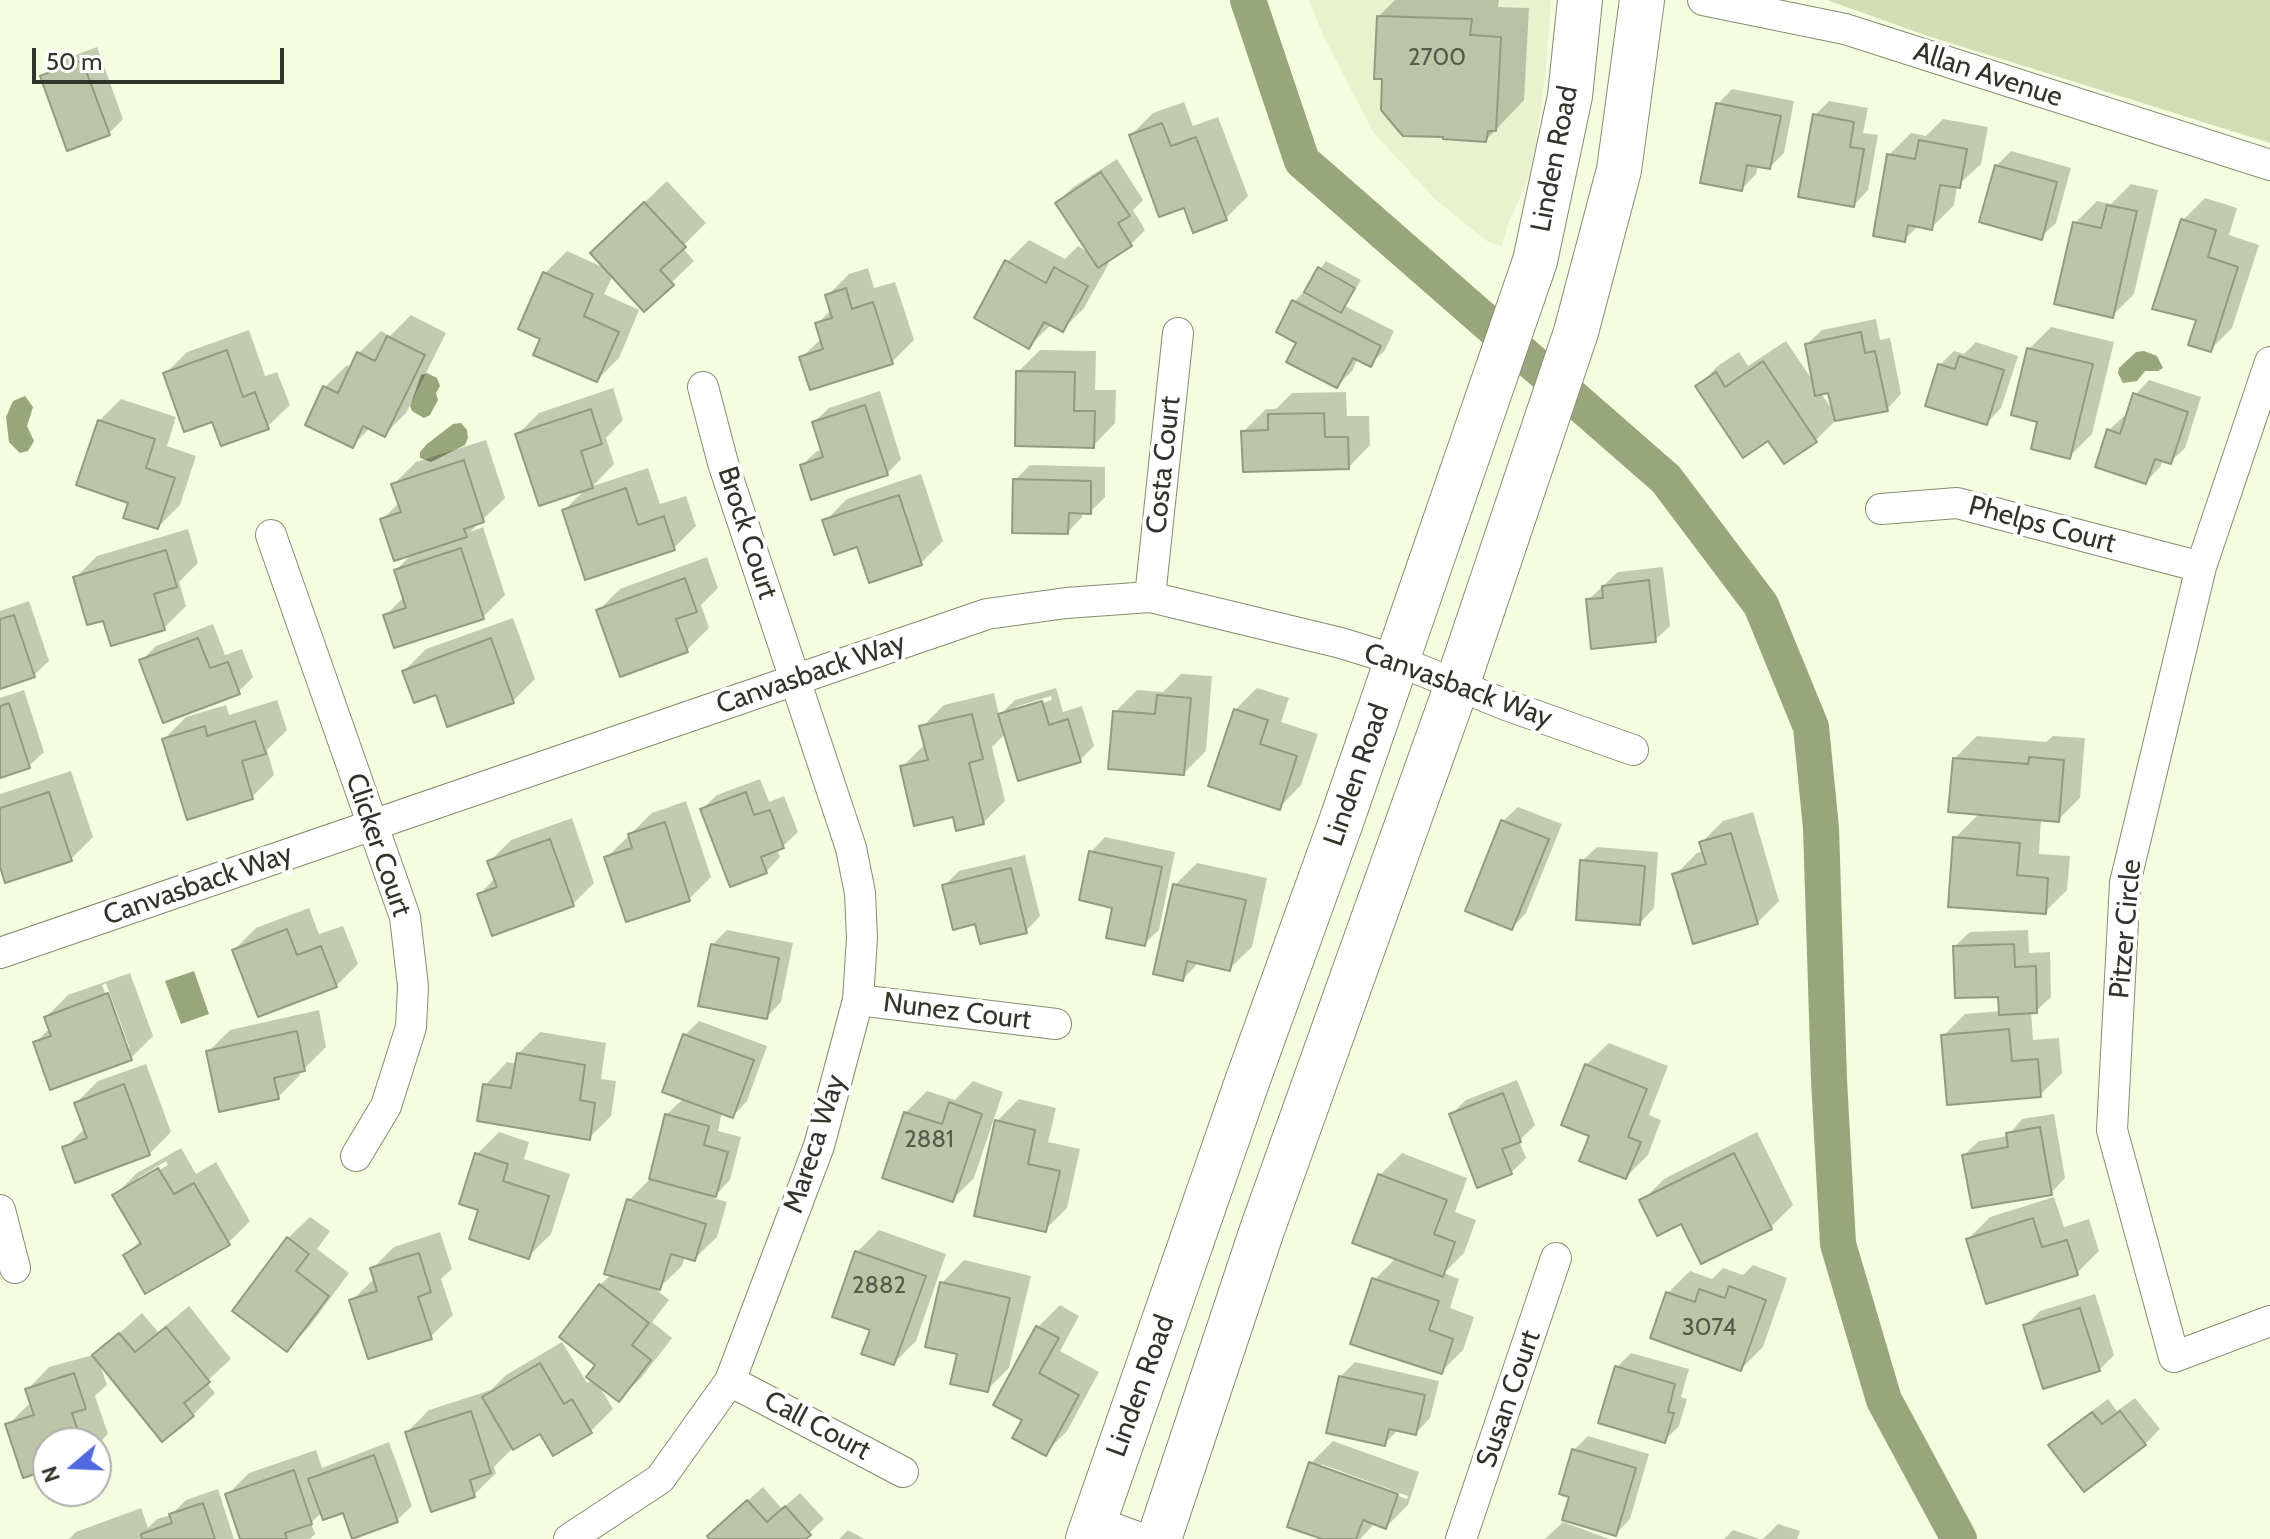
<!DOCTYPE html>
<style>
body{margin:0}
#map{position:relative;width:2270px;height:1539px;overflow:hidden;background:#f4fddf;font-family:Cabin,sans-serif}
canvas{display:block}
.north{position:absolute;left:32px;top:1427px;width:80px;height:80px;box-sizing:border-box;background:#fff;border:2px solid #adaea9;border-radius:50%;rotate:251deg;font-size:22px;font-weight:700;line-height:32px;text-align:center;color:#313529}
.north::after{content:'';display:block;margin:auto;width:28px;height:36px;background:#5069de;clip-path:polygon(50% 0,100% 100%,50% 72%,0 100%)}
.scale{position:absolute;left:32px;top:48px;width:252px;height:36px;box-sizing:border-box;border:4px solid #313529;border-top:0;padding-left:10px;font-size:24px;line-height:28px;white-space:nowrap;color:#313529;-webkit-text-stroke:6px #fff;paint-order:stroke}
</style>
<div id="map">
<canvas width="2270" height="1539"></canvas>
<div class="north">N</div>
<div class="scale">50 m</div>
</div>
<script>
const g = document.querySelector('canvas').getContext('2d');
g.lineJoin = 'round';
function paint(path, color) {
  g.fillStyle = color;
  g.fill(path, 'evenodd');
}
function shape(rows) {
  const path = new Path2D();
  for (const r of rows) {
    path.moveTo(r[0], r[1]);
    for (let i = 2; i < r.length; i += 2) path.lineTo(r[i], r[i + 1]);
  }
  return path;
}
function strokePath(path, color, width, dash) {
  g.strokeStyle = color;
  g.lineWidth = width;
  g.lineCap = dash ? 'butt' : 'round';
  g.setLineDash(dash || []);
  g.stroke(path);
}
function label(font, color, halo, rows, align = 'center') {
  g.font = font + ' Cabin,sans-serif';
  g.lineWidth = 8;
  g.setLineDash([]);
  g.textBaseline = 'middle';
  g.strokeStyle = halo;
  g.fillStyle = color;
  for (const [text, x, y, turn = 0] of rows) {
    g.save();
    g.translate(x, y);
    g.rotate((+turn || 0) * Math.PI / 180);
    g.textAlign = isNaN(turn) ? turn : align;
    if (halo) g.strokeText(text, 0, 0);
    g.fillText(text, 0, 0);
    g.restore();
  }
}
paint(shape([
 [1309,0,1551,0,1546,68,1536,144,1527,183,1508,224,1502,246,1488,242,1435,199,1373,132,1322,33]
]), '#e8f2ce');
paint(shape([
 [1827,0,2270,0,2270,143,1925,35]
]), '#d2ddb6');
paint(shape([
 [2144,351,2157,356,2163,368,2158,371,2145,371,2137,381,2123,383,2118,373,2119,368,2136,352],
 [427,373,437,378,440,386,436,393,438,400,430,415,424,418,412,411,410,406,421,375],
 [25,396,33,407,27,426,34,441,28,451,20,453,9,442,6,417,13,401],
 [461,423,467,430,468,438,465,445,431,462,420,458,420,452,427,444,453,424],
 [194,971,209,1014,181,1024,165,981]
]), '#99a57b');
paint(shape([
 [1395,0,1499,0,1498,7,1529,8,1524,100,1486,140,1384,77,1379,16],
 [97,47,123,119,109,133,43,76,57,62],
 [1732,89,1794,101,1784,153,1770,167,1758,165,1756,174,1742,189,1718,104],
 [1829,101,1868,108,1863,133,1878,135,1868,190,1854,205,1815,115],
 [1184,102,1193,126,1218,117,1248,196,1226,218,1185,205,1131,135,1153,113],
 [1943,119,1988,127,1981,164,1957,186,1954,205,1932,227,1919,225,1904,240,1889,155,1911,133,1926,136],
 [2011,151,2071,168,2056,223,2041,237,1996,166],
 [1117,159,1143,200,1133,210,1145,230,1131,244,1105,261,1109,263,1084,308,1062,330,1052,324,1029,346,1007,262,1029,240,1065,259,1078,246,1091,254,1057,203,1072,188],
 [667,181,706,223,682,247,694,261,644,309,613,275,604,294,639,310,619,358,597,380,543,338,545,273,567,251,607,269,614,231],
 [2131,184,2158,190,2134,294,2112,316,2075,223,2097,201,2111,204],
 [2205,198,2237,208,2229,235,2259,245,2232,328,2210,350,2198,319,2183,220],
 [1326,261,1361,280,1345,306,1394,331,1385,350,1370,365,1358,358,1352,371,1337,386,1299,342,1294,302,1308,287],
 [868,268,874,288,895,282,914,340,892,362,802,357,822,338,817,324,831,310,827,296,849,274],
 [411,315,446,333,406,413,384,435,370,428,352,446,325,387,347,365,352,368,359,353,381,331,390,336],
 [1876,319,1880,340,1890,338,1901,394,1887,409,1837,419,1816,440,1768,438,1697,387,1719,365,1739,352,1748,366,1786,341,1815,384,1807,344,1822,330],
 [1830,391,1835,414,1821,393],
 [2051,327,2114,342,2092,434,2070,456,2040,420,2029,349],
 [249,330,265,376,277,372,290,405,267,427,214,420,165,374,187,352],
 [1976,342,2018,356,2001,408,1987,423,1940,365,1954,351,1964,354],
 [1040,350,1096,351,1095,390,1116,390,1115,423,1093,446,1018,372],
 [2149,380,2201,397,2185,448,2170,462,2163,460,2160,467,2146,482,2109,430,2124,416,2128,417,2135,395],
 [613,388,623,420,606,438,614,464,593,486,648,468,660,504,686,496,696,526,674,548,564,510,586,489,517,435,539,413],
 [880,391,901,459,887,474,802,465,817,451,823,449,814,422,829,408],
 [1346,392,1347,416,1369,416,1370,445,1348,468,1243,432,1266,409,1276,409,1292,393],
 [121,399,176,417,167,446,196,456,180,505,158,527,131,501,99,421],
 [486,440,505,498,470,532,483,527,505,595,483,617,386,615,404,597,396,570,414,552,382,520,400,502,394,484,416,462],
 [1030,465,1105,467,1105,497,1090,512,1082,512,1082,517,1068,532,1015,480],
 [921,474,943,541,921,563,825,521,847,499],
 [188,529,198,563,179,582,186,606,164,628,105,618,75,578,97,556],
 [707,557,718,588,701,605,709,628,687,650,598,611,620,589],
 [1663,567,1670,626,1655,640,1588,600,1618,572],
 [29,601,49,661,34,675,0,687,0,611],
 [513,618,535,679,513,701,438,692,404,671,426,649],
 [213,624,225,655,242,649,253,677,238,692,142,660,156,646],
 [1181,674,1212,676,1206,751,1184,773,1115,712,1137,690,1163,692],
 [1056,688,1063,712,1082,706,1094,746,1080,760,1006,733,992,747,1005,801,983,823,955,815,902,767,924,745,922,727,944,705,994,693,999,716,1015,700],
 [1051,696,1052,700,1015,711,1015,707],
 [1257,688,1289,698,1281,722,1318,734,1301,785,1279,808,1235,710],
 [24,690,44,752,29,766,0,776,0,698],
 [277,700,287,730,267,750,274,775,252,797,164,739,186,717,226,705,229,715],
 [1977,736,2046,742,2053,736,2085,738,2080,798,2058,820,2041,818,2039,854,2070,856,2067,890,2045,912,1955,838,1980,813,1955,758],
 [71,771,93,837,71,859,0,861,0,794],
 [760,779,769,802,784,796,798,832,783,846,777,849,780,857,766,872,702,809,717,795],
 [686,801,711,877,689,899,607,857,652,813],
 [1518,807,1562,824,1526,913,1512,928,1503,821],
 [1753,812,1779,901,1757,923,1675,875,1697,853,1704,851,1701,843,1723,821],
 [572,818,594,883,572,905,479,895,495,878,489,862,511,840],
 [1105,837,1175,852,1159,930,1144,944,1114,906,1091,852],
 [1597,847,1658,852,1654,908,1640,923,1582,861],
 [1025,855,1040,916,1026,931,944,886,959,871],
 [1197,863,1267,878,1252,947,1229,969,1199,962,1183,979,1175,885],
 [309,908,319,934,343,926,358,964,336,986,234,950,256,928],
 [727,930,793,943,781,1002,767,1017,712,945],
 [2028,930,2029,953,2050,952,2051,997,2036,1011,2031,1011,2033,1040,2059,1038,2062,1073,2040,1095,1943,1036,1965,1014,2001,1011,2000,995,1955,946,1970,932],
 [130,973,153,1036,131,1058,35,1043,50,1028,46,1017,68,995],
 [106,983,130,1049,126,1049,102,985],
 [319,1010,326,1047,304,1069,299,1070,300,1075,278,1097,208,1052,230,1030],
 [699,1021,767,1046,747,1101,733,1116,722,1112,718,1131,741,1137,730,1180,713,1198,727,1202,717,1237,694,1259,685,1256,682,1266,657,1290,669,1300,652,1322,672,1338,641,1378,619,1400,598,1384,613,1409,591,1431,554,1453,541,1431,512,1449,494,1467,496,1473,474,1495,407,1432,429,1410,491,1390,506,1375,562,1342,587,1383,593,1380,598,1365,600,1285,612,1274,628,1201,651,1178,666,1115,684,1098,685,1035],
 [540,1032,606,1043,601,1079,616,1081,611,1116,589,1138,485,1085,507,1062,517,1064,518,1054],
 [1609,1043,1668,1066,1649,1115,1661,1120,1648,1155,1626,1177,1586,1065],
 [146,1064,171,1132,149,1154,65,1148,85,1128,76,1103,98,1081],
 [1517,1080,1535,1125,1519,1141,1526,1158,1511,1173,1451,1115,1466,1100],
 [973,1081,1003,1092,974,1178,952,1200,905,1113,927,1091,955,1100],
 [1019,1099,1056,1108,1048,1142,1080,1149,1067,1208,1045,1230,997,1121],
 [2054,1114,2065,1178,2051,1193,1964,1155,1979,1141,2008,1136,2022,1119],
 [499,1132,529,1142,524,1159,570,1174,551,1234,529,1256,481,1209,477,1154],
 [1757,1132,1793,1205,1771,1227,1642,1201,1664,1179],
 [181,1148,196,1174,216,1162,250,1221,228,1243,125,1255,141,1240,115,1195,137,1173],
 [166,1161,168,1165,138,1182,138,1178],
 [1402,1153,1467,1178,1455,1212,1476,1220,1464,1253,1444,1273,1459,1279,1450,1308,1474,1317,1463,1350,1441,1372,1374,1280,1396,1258,1380,1175],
 [2054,1197,2064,1227,2089,1219,2099,1251,2077,1273,1968,1239,1990,1217],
 [310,1217,330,1231,317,1249,349,1273,308,1328,287,1350,288,1238],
 [879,1230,946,1254,916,1341,894,1363,857,1252],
 [440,1232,452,1269,441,1279,453,1315,430,1337,351,1301,374,1279,372,1269,394,1247],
 [964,1260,1031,1276,1009,1368,987,1390,960,1353,942,1283],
 [1753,1265,1787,1278,1763,1347,1741,1369,1668,1293,1690,1271,1712,1279,1723,1268,1743,1275],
 [2095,1294,2114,1355,2099,1370,2025,1326,2040,1311],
 [1060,1305,1079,1316,1060,1351,1099,1372,1067,1431,1045,1453,1024,1419,1038,1327],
 [189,1306,231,1359,206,1382,215,1393,193,1415,99,1361,107,1385,95,1396,108,1434,96,1446,96,1443,48,1443,48,1468,8,1425,31,1402,27,1390,49,1367,96,1354,142,1313,158,1332],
 [1631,1353,1689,1369,1681,1397,1687,1399,1679,1426,1664,1441,1617,1367],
 [1355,1362,1439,1381,1430,1418,1416,1433,1399,1429,1384,1444,1340,1377],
 [2135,1398,2160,1429,2145,1444,2051,1445,2065,1431,2108,1399,2117,1411],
 [1588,1436,1649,1454,1630,1519,1616,1534,1571,1496,1574,1450],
 [1333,1441,1419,1472,1408,1505,1386,1527,1375,1523,1360,1539,1328,1539,1311,1463],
 [1321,1464,1408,1496,1407,1499,1321,1468],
 [389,1442,412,1506,397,1520,344,1510,322,1512,311,1523,315,1534,310,1539,242,1539,227,1495,249,1473,316,1450,322,1468],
 [763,1487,782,1509,800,1493,824,1519,803,1539,712,1539,724,1522],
 [218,1489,234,1539,69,1539,76,1532,141,1508,148,1528,157,1519,171,1515,186,1500],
 [1563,1522,1609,1539,1545,1539],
 [1778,1524,1800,1531,1797,1539,1763,1539],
 [848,1530,864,1539,839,1539],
 [1733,1530,1760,1539,1724,1539]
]), '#0003');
strokePath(shape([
 [1248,0,1302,161,1666,479,1761,605,1811,727,1821,828,1829,1080,1838,1244,1884,1400,1959,1539]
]), '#99a57b', 36);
const building = shape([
 [1377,16,1472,19,1470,35,1501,37,1496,131,1488,131,1486,142,1443,139,1443,137,1403,136,1381,110,1382,79,1374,79,1377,16],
 [82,60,110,135,67,151,40,76,82,60],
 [1716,103,1781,116,1770,169,1747,165,1742,191,1700,183,1716,103],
 [1813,114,1854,122,1850,147,1864,149,1854,207,1798,197,1813,114],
 [1162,123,1171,146,1196,137,1227,220,1193,233,1184,208,1159,217,1129,135,1162,123],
 [1919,140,1967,149,1960,188,1940,185,1932,230,1908,225,1905,242,1873,236,1887,154,1915,159,1919,140],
 [1995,165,2057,182,2042,240,1979,222,1995,165],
 [1101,172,1130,216,1118,223,1132,246,1098,268,1055,203,1101,172],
 [644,202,686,247,660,270,674,285,644,312,590,253,644,202],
 [2107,205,2137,211,2113,318,2054,304,2073,222,2101,228,2107,205],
 [2181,219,2216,230,2208,257,2238,267,2211,352,2188,345,2196,320,2152,309,2181,219],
 [1005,260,1046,283,1054,267,1088,286,1063,332,1044,322,1029,349,974,318,1005,260],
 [1318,267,1355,288,1341,313,1304,292,1318,267],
 [543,272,593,294,584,316,619,332,597,382,533,355,540,339,518,329,543,272],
 [846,288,852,309,873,302,893,364,810,390,799,357,823,349,815,323,832,318,825,295,846,288],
 [1292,300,1381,346,1371,367,1353,358,1337,388,1286,362,1296,343,1276,332,1292,300],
 [1861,332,1865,353,1875,351,1888,411,1835,421,1828,393,1815,396,1805,344,1861,332],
 [387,336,425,355,385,437,363,426,353,448,305,425,323,386,338,393,357,352,375,361,387,336],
 [2027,348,2093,364,2070,459,2031,449,2037,422,2011,415,2027,348],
 [227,350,243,397,255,392,269,429,221,446,212,422,184,432,163,373,227,350],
 [1959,356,2004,370,1987,425,1925,406,1938,364,1955,369,1959,356],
 [1763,361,1817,442,1784,464,1768,441,1743,458,1695,386,1716,372,1725,387,1763,361],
 [1016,371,1075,372,1074,411,1095,411,1094,448,1015,446,1016,371],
 [2133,393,2188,412,2171,464,2155,459,2146,484,2095,467,2107,429,2120,434,2133,393],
 [865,405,888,475,811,500,800,465,823,457,812,422,865,405],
 [591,409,602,444,581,451,593,488,539,506,515,434,591,409],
 [1324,413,1325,437,1348,437,1349,469,1243,472,1241,431,1268,430,1268,414,1324,413],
 [98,420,155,439,146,468,175,478,158,529,123,518,128,503,76,485,98,420],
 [464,460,484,522,464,529,467,537,394,561,380,519,401,512,391,484,464,460],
 [1013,479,1091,481,1091,514,1069,513,1068,534,1012,533,1013,479],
 [626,488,638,525,664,516,675,550,585,580,562,510,626,488],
 [899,495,922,565,869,583,857,547,834,555,822,520,899,495],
 [461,548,484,619,394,648,383,615,406,608,394,570,461,548],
 [166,550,177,587,154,594,165,630,111,646,103,621,87,625,73,577,166,550],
 [685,578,697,612,676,619,688,652,620,677,596,610,685,578],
 [1649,580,1656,642,1591,649,1586,599,1603,598,1602,586,1649,580],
 [14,615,35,677,0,689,0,619,14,615],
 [198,638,210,668,228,662,240,694,163,723,139,660,198,638],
 [491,638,514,703,447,727,436,695,414,703,402,671,491,638],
 [1157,695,1191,698,1184,775,1108,769,1113,711,1155,714,1157,695],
 [1042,701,1049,725,1068,719,1081,762,1018,781,998,714,1042,701],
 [9,703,30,768,0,778,0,706,9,703],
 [1234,709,1268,720,1260,744,1297,756,1280,810,1208,786,1234,709],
 [972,714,983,759,969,763,984,824,956,831,953,817,914,826,900,766,928,760,919,726,972,714],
 [255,721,266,754,242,761,253,799,187,820,162,739,205,726,207,736,255,721],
 [2029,757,2064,760,2059,822,1948,812,1953,758,2028,764,2029,757],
 [49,792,72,861,5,883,0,867,0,808,49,792],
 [746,792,754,815,770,810,784,848,761,857,767,873,730,887,700,809,746,792],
 [1501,820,1549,839,1512,930,1465,911,1501,820],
 [665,822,690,901,626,922,604,857,632,848,628,834,665,822],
 [1731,833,1758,924,1693,944,1672,874,1706,864,1699,842,1731,833],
 [1953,837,2020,843,2017,875,2048,878,2046,914,1948,907,1953,837],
 [550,839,574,906,492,936,477,894,497,887,487,861,550,839],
 [1089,851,1162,867,1145,946,1106,938,1112,908,1079,900,1089,851],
 [1580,860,1645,866,1640,925,1576,920,1580,860],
 [1011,868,1027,933,980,944,975,924,953,930,942,885,1011,868],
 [1173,884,1246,900,1230,971,1187,961,1183,981,1153,974,1173,884],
 [287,929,297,955,321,946,337,987,258,1017,232,950,287,929],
 [711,944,779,958,767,1019,698,1006,711,944],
 [2014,944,2015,967,2036,966,2037,1013,1999,1015,1998,997,1955,998,1953,946,2014,944],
 [108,993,132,1060,50,1090,33,1042,51,1036,44,1017,108,993],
 [2009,1029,2012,1061,2038,1059,2041,1097,1947,1105,1941,1035,2009,1029],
 [297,1031,305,1071,274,1078,279,1099,219,1112,206,1051,297,1031],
 [683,1034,754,1060,733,1118,662,1092,683,1034],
 [517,1053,585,1065,580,1100,595,1103,590,1140,477,1121,483,1084,511,1088,517,1053],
 [1585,1064,1647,1089,1628,1137,1641,1142,1626,1179,1579,1161,1589,1136,1561,1125,1585,1064],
 [124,1084,150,1155,75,1183,62,1147,87,1138,74,1103,124,1084],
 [1503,1093,1521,1142,1502,1149,1512,1174,1477,1188,1449,1114,1503,1093],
 [949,1102,982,1114,953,1202,882,1178,904,1112,942,1124,949,1102],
 [665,1114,709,1126,704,1145,728,1152,716,1197,649,1179,665,1114],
 [995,1120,1035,1130,1028,1164,1060,1171,1046,1232,974,1216,995,1120],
 [2040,1127,2052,1195,1972,1208,1962,1155,2008,1147,2006,1133,2040,1127],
 [475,1153,508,1164,503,1181,549,1196,529,1259,469,1239,478,1210,459,1204,475,1153],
 [1734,1153,1772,1229,1701,1264,1681,1224,1657,1236,1639,1200,1734,1153],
 [158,1168,174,1194,194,1183,230,1245,145,1294,123,1255,141,1244,112,1195,158,1168],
 [1378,1174,1447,1200,1434,1234,1455,1242,1443,1277,1352,1243,1378,1174],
 [627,1199,706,1224,695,1261,671,1254,660,1290,604,1274,627,1199],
 [2033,1218,2042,1247,2067,1240,2078,1275,1986,1304,1966,1239,2033,1218],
 [287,1237,309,1254,296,1271,329,1296,287,1352,232,1311,287,1237],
 [855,1251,926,1276,894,1365,861,1354,870,1330,832,1317,855,1251],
 [419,1253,431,1292,418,1297,432,1339,368,1359,349,1300,377,1291,370,1268,419,1253],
 [1372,1278,1439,1301,1429,1330,1453,1339,1442,1374,1350,1344,1372,1278],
 [940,1282,1010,1298,988,1392,950,1384,957,1354,925,1347,940,1282],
 [599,1284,649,1323,632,1345,651,1360,619,1402,586,1377,595,1365,559,1337,599,1284],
 [1729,1286,1766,1300,1741,1371,1650,1338,1666,1292,1695,1302,1699,1289,1725,1298,1729,1286],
 [2080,1308,2100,1371,2043,1389,2023,1325,2080,1308],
 [1036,1326,1059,1338,1039,1373,1079,1395,1046,1456,1012,1438,1022,1420,993,1405,1036,1326],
 [166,1327,210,1382,184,1403,194,1416,162,1442,92,1355,119,1333,135,1352,166,1327],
 [540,1363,564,1404,572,1399,592,1433,553,1456,540,1434,513,1450,482,1397,540,1363],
 [1615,1366,1675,1384,1668,1412,1674,1413,1665,1443,1598,1423,1615,1366],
 [74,1373,86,1409,72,1413,82,1443,48,1443,48,1470,23,1478,5,1424,34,1415,25,1389,74,1373],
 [1339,1376,1425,1395,1416,1435,1389,1429,1385,1446,1326,1433,1339,1376],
 [471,1411,491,1473,470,1480,475,1497,431,1512,405,1432,471,1411],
 [2120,1411,2146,1445,2084,1492,2048,1445,2092,1412,2102,1424,2120,1411],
 [1572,1449,1636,1468,1616,1536,1562,1520,1569,1497,1559,1494,1572,1449],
 [374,1455,398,1522,352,1539,343,1513,323,1520,308,1479,374,1455],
 [1309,1462,1398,1494,1386,1529,1363,1520,1356,1539,1322,1539,1287,1527,1309,1462],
 [294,1470,312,1524,285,1533,287,1539,240,1539,225,1494,294,1470],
 [747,1500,767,1522,785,1506,811,1535,806,1539,709,1539,707,1536,747,1500],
 [203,1503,215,1539,142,1539,141,1534,172,1523,169,1514,203,1503]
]);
paint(building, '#bdc5a8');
strokePath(building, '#939a7f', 2);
const street = shape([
 [1703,0,1845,29,2270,165],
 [2270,362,2201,567,2125,883,2112,1130,2174,1357,2270,1321],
 [1881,509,1957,503,2201,567],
 [271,535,405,917,413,986,411,1027,386,1106,356,1156],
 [1150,597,1178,333],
 [0,953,987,614,1066,603,1150,597,1341,643,1396,660,1506,705,1633,750],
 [858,1000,1056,1024],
 [0,1210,15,1268],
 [730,1381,903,1472],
 [1094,1521,1143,1539],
 [569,1539,660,1479,730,1381,819,1146,858,1000,862,938,860,893,851,848,723,463,703,387],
 [1461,1539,1556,1258]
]);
const secondary = shape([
 [1088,1539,1247,1082,1341,822,1535,261,1570,96,1580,0],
 [1159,1539,1262,1230,1457,685,1576,332,1619,170,1642,0]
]);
strokePath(street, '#858c71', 32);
strokePath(secondary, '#858c71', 46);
strokePath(street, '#fff', 30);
strokePath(secondary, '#fff', 44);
label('24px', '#545949', null, [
 ["2700",1437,58],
 ["2881",929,1140],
 ["2882",879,1286],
 ["3074",1709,1328]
]);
label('28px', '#313529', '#fff', [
 ["Allan Avenue",1988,75,18],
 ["Linden Road",1555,159,-79],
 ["Costa Court",1164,465,-84],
 ["Phelps Court",2042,525,15],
 ["Brock Court",747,533,72],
 ["Canvasback Way",811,674,-19],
 ["Canvasback Way",1458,686,20],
 ["Linden Road",1357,775,-71],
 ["Clicker Court",378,845,71],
 ["Canvasback Way",198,885,-19],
 ["Pitzer Circle",2126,929,-85],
 ["Nunez Court",957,1012,7],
 ["Mareca Way",815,1144,-72],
 ["Linden Road",1141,1386,-70],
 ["Susan Court",1509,1399,-71],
 ["Call Court",817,1426,28]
]);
</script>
